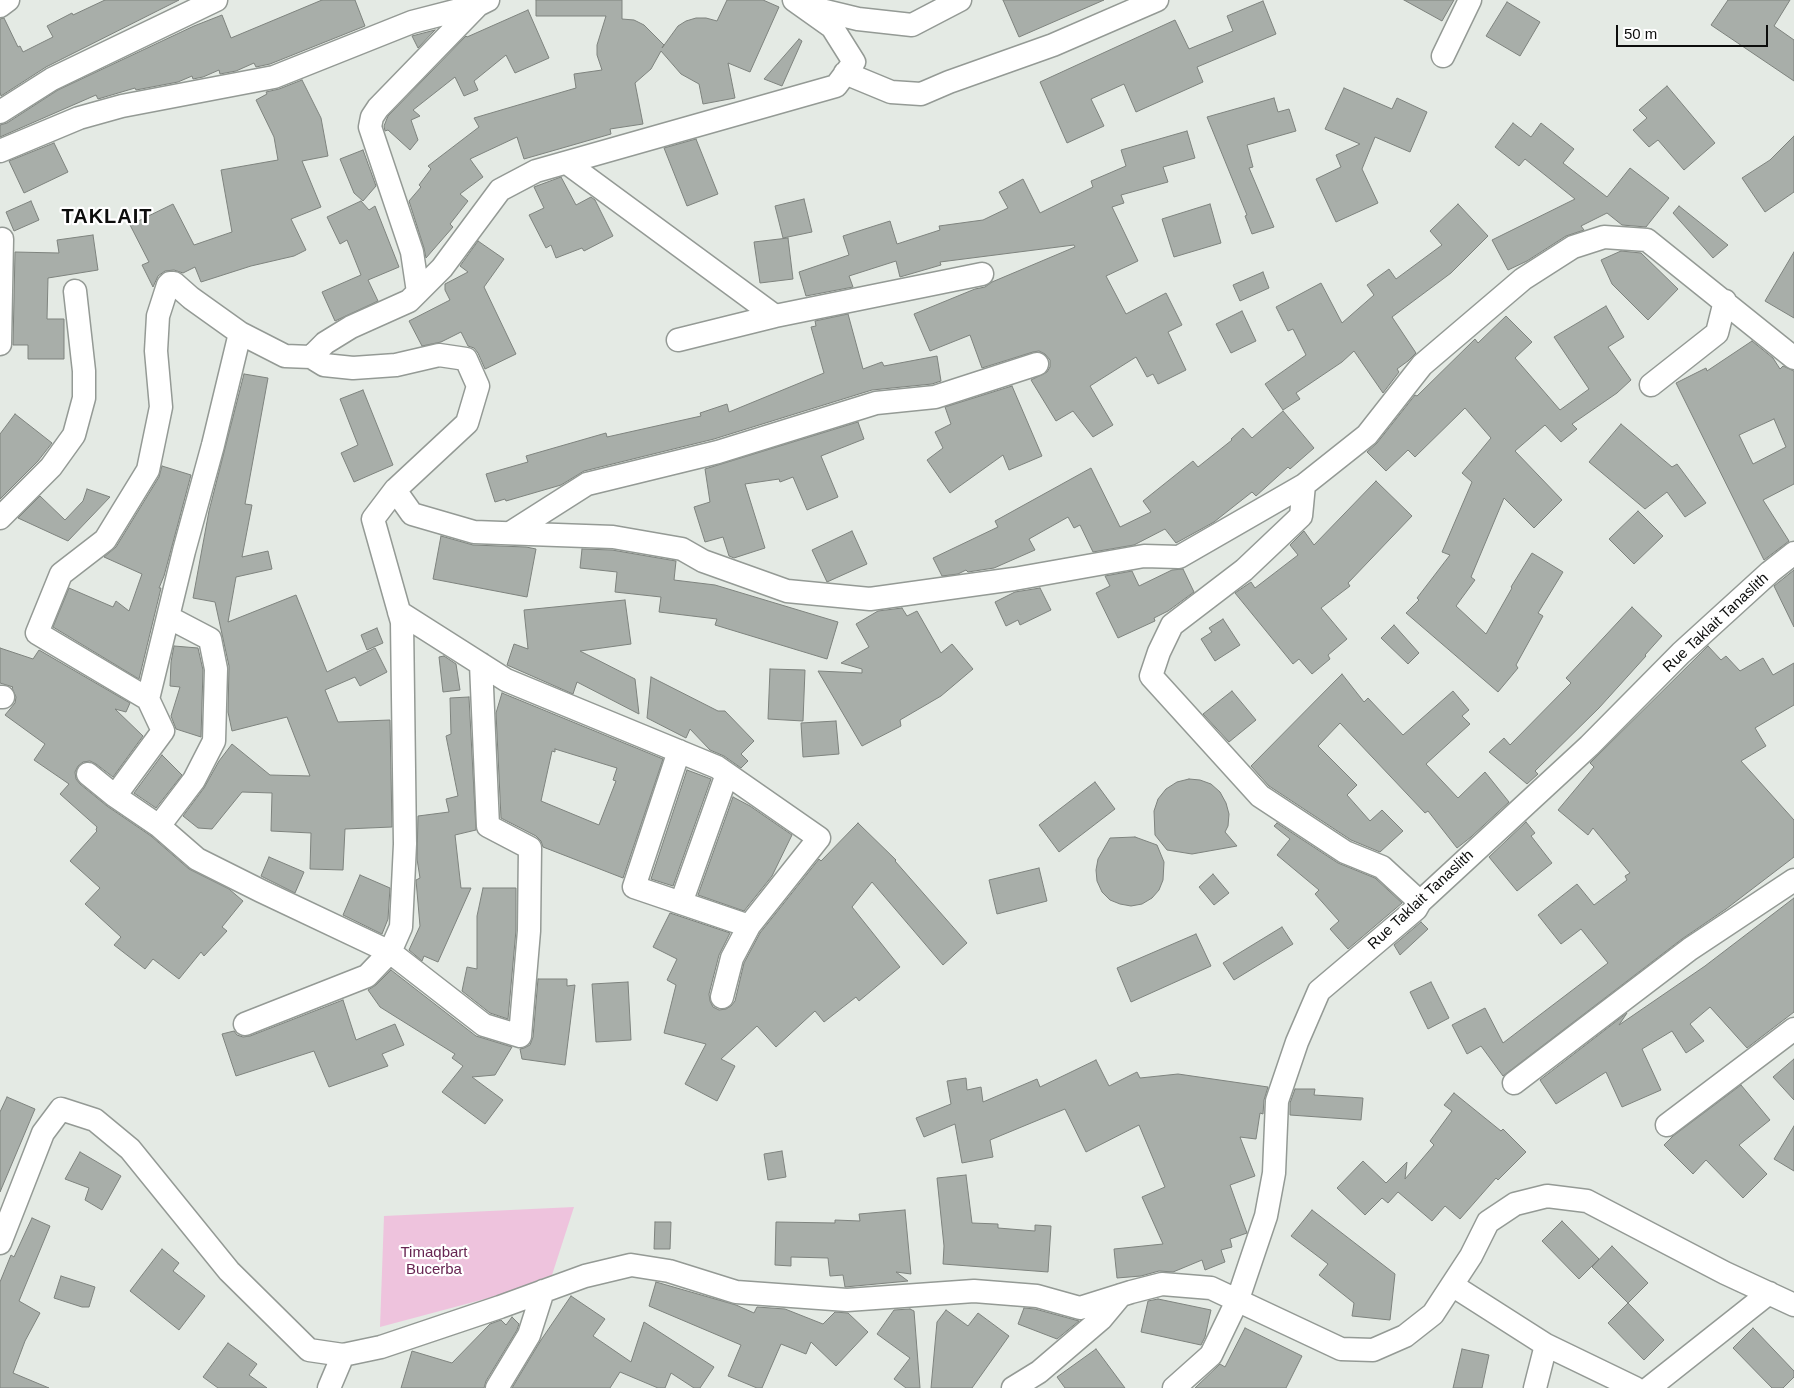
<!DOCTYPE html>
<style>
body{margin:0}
#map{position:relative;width:1794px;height:1388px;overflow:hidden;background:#e4eae4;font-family:Helvetica,sans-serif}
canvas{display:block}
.scale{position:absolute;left:1616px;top:25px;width:152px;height:22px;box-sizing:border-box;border:2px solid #0c0d0c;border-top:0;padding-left:6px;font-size:15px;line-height:18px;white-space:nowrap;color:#0c0d0c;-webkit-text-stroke:4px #fff;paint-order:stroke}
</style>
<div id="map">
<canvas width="1794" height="1388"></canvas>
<div class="scale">50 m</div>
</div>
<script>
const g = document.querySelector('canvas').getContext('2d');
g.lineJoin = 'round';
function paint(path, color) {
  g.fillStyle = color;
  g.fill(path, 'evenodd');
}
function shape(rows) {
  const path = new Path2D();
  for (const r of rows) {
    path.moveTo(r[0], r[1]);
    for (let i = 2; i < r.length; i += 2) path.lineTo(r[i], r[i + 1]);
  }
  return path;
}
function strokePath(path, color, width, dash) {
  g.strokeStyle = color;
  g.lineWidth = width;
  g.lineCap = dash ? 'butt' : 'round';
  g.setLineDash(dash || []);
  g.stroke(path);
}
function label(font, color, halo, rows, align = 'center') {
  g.font = font + ' Helvetica,sans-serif';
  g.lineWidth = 4.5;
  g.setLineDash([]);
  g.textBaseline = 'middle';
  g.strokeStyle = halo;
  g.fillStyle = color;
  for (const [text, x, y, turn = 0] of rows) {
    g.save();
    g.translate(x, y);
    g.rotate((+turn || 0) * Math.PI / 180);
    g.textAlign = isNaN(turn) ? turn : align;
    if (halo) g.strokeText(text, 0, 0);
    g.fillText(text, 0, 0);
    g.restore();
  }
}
paint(shape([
 [574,1207,552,1275,496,1296,380,1327,384,1216]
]), '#eec3dd');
const building = shape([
 [105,0,179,0,46,67,1,96,0,92,0,19,4,18,18,47,20,46,23,52,53,37,47,26,72,13,73,15,105,0],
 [322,0,355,0,365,26,270,64,256,67,254,63,236,71,220,74,219,70,203,77,193,79,192,76,178,82,136,90,135,88,98,99,96,95,0,137,0,125,7,123,58,90,194,26,222,15,231,38,322,0],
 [536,0,622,0,622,19,634,20,644,25,664,45,662,48,678,26,686,21,696,18,706,18,717,21,727,0,763,0,779,7,750,72,728,63,735,98,703,104,699,84,681,74,661,51,651,69,635,83,643,124,610,129,611,134,524,159,517,137,470,159,483,177,460,194,468,201,450,224,453,227,426,258,424,248,409,201,421,187,419,185,431,169,428,166,479,127,474,118,576,88,574,74,602,70,597,55,597,45,606,16,536,16,536,0],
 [1003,0,1104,0,1019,37,1003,0],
 [1404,0,1454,0,1442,21,1404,0],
 [1728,0,1790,0,1774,26,1794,40,1794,81,1711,25,1728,0],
 [1263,1,1276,34,1197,67,1203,82,1136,112,1124,84,1091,99,1104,126,1067,143,1040,82,1175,20,1189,49,1233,31,1227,16,1263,1],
 [1507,2,1540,22,1520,56,1486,36,1507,2],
 [528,10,549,58,515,73,506,55,474,81,478,90,464,96,455,77,413,110,420,116,411,120,418,140,410,150,388,130,385,131,384,126,388,116,466,36,467,37,528,10],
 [435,30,418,48,412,36,435,30],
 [799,39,802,41,782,86,764,79,799,39],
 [302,80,321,118,328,156,302,161,321,207,291,219,306,250,294,256,251,266,201,282,195,267,183,273,174,270,165,271,158,276,153,287,142,265,149,262,130,225,173,204,194,245,232,232,221,170,278,160,274,137,256,100,267,94,266,92,279,89,302,80],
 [1667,86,1715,143,1684,170,1658,140,1649,147,1633,130,1647,118,1639,110,1667,86],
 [1344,88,1392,109,1397,98,1427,112,1410,152,1375,137,1362,169,1378,203,1336,222,1316,179,1341,167,1336,155,1360,144,1325,129,1344,88],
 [1274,98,1278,112,1289,109,1296,131,1247,145,1253,167,1249,168,1274,227,1252,234,1245,216,1247,215,1207,117,1274,98],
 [1513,123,1531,137,1541,123,1574,149,1563,163,1607,197,1630,168,1669,198,1646,227,1622,225,1607,213,1581,226,1584,230,1566,236,1527,261,1508,270,1492,240,1575,199,1525,159,1519,166,1495,147,1513,123],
 [1187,131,1195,158,1163,167,1168,182,1121,195,1124,203,1112,207,1138,261,1106,276,1126,314,1166,293,1182,325,1168,332,1186,370,1158,384,1153,374,1147,377,1136,357,1090,386,1113,425,1093,437,1073,411,1056,421,1031,380,1047,372,1050,367,1050,360,1045,354,1039,351,1033,352,982,368,970,335,930,351,914,314,975,289,985,287,992,282,1075,247,1074,245,940,262,941,265,900,277,896,261,849,276,853,287,806,296,799,272,849,255,843,236,890,221,897,244,940,230,939,226,983,220,1008,208,999,192,1023,179,1040,213,1093,187,1091,181,1126,166,1121,150,1187,131],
 [1794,136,1794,192,1765,212,1742,178,1770,160,1794,136],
 [696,139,718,194,687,206,664,148,696,139],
 [54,143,68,172,24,193,9,161,54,143],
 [363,150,376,186,363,201,354,193,340,159,363,150],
 [561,177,576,205,591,197,595,200,613,236,584,251,582,248,556,258,551,245,546,248,529,215,544,208,534,187,561,177],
 [804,199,812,232,783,238,775,206,804,199],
 [31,201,39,220,14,231,6,212,31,201],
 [361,201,369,210,375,206,399,267,368,280,378,301,335,321,322,292,361,275,347,240,340,244,327,217,361,201],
 [1210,204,1221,243,1174,257,1162,219,1210,204],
 [1458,204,1488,236,1451,273,1392,317,1416,353,1408,361,1397,369,1399,372,1383,393,1354,351,1342,362,1296,393,1300,399,1283,410,1265,384,1306,355,1293,329,1288,331,1276,307,1321,283,1342,323,1374,295,1367,285,1389,269,1396,279,1442,245,1430,231,1458,204],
 [1679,206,1728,245,1713,258,1673,213,1679,206],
 [93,235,98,270,48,278,47,319,64,319,64,359,28,359,28,345,13,345,15,252,59,253,57,240,93,235],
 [788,238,793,279,760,283,754,242,788,238],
 [478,241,504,259,484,287,516,354,485,369,478,353,474,348,468,346,461,332,441,342,422,346,409,321,450,300,445,290,445,284,468,272,460,266,478,241],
 [1621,251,1641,253,1678,289,1648,320,1612,284,1601,260,1621,251],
 [1794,252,1794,318,1765,301,1794,252],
 [1263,272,1269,288,1240,301,1233,285,1263,272],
 [1606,306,1624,337,1608,347,1631,380,1617,393,1572,424,1577,429,1561,442,1545,425,1515,451,1562,500,1534,528,1504,498,1471,577,1475,580,1456,606,1486,634,1512,588,1511,587,1532,553,1563,572,1538,613,1543,616,1516,665,1518,668,1498,692,1406,613,1419,600,1417,598,1450,555,1442,552,1472,482,1462,473,1491,438,1465,408,1415,457,1408,450,1386,471,1367,452,1377,443,1415,395,1417,396,1475,339,1478,343,1506,316,1532,342,1515,358,1560,410,1589,389,1554,337,1606,306],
 [1242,311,1256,341,1231,353,1216,324,1242,311],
 [848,314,863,369,882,362,884,366,937,356,941,381,932,384,872,390,714,439,584,471,561,485,506,501,505,499,495,502,486,474,528,462,526,456,606,433,607,437,701,416,700,413,727,404,729,412,824,373,811,327,816,326,815,321,848,314],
 [1752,341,1773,358,1780,369,1783,366,1794,371,1794,484,1763,500,1789,541,1764,560,1676,383,1706,368,1707,371,1752,341],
 [1774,419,1786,447,1753,464,1739,435,1774,419],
 [244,374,268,378,245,504,252,505,242,557,268,551,272,569,236,577,228,622,296,595,327,672,375,648,387,672,360,686,355,677,325,690,338,722,390,720,392,827,345,829,343,870,310,869,311,833,271,831,272,793,242,792,212,829,198,828,183,816,204,788,219,761,232,744,270,775,310,776,287,717,232,731,228,712,229,666,215,602,193,598,209,511,244,374],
 [1012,386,1042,456,1009,470,1003,455,950,493,927,460,943,448,935,432,951,424,945,407,1012,386],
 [363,390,393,465,354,482,341,453,358,445,340,399,363,390],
 [1283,411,1314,448,1290,469,1288,467,1256,496,1252,492,1214,522,1176,543,1165,529,1134,545,1093,552,1080,525,1074,528,1068,517,1029,539,1035,550,994,568,968,572,966,570,958,574,942,576,933,558,998,527,995,521,1091,468,1120,527,1151,512,1143,501,1193,461,1198,467,1232,440,1231,439,1243,428,1252,438,1283,411],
 [15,414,52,443,38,461,0,499,0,434,15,414],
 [858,422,864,439,821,456,838,497,807,510,793,477,780,482,779,479,745,484,765,548,734,558,729,556,723,537,705,542,694,507,710,502,705,469,858,422],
 [1621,424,1672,467,1677,464,1706,503,1685,517,1667,492,1645,509,1589,462,1621,424],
 [162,466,191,475,164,576,159,588,161,588,139,679,53,627,69,588,113,607,116,601,129,611,142,574,104,557,116,547,159,477,162,466],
 [1376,481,1412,516,1348,583,1350,586,1321,608,1347,639,1328,655,1330,659,1312,674,1299,659,1293,664,1235,593,1251,582,1255,588,1298,555,1290,545,1304,531,1314,545,1376,481],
 [87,489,110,497,68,541,18,518,40,496,65,520,83,501,87,489],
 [1638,511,1663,536,1634,564,1609,539,1638,511],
 [852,531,867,564,827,582,812,550,852,531],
 [441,536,473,545,526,547,536,549,527,597,433,579,441,536],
 [582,549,612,550,676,561,674,580,715,585,838,622,827,659,715,625,717,619,659,612,661,597,615,592,617,572,580,568,582,549],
 [1183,569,1194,592,1168,611,1154,618,1155,621,1118,638,1096,593,1110,586,1105,576,1132,571,1139,586,1172,570,1183,569],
 [1794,570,1794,627,1774,586,1794,570],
 [1040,588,1051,610,1020,625,1018,620,1006,626,995,602,1015,592,1040,588],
 [625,600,631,644,580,651,635,679,639,714,577,682,573,694,507,665,514,644,528,649,524,610,625,600],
 [1632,607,1662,636,1645,655,1646,656,1599,708,1535,771,1538,774,1527,784,1489,752,1504,738,1510,745,1571,683,1566,678,1632,607],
 [902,608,907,616,917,611,941,653,952,644,973,669,941,696,900,720,901,726,862,746,818,671,862,673,862,669,841,663,869,647,856,624,878,611,902,608],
 [1223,619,1240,645,1215,661,1201,639,1212,632,1209,628,1223,619],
 [1394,625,1419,653,1408,664,1381,638,1394,625],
 [377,628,383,643,367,650,361,635,377,628],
 [174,646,198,648,203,670,201,737,176,729,171,716,180,687,170,686,171,662,174,646],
 [1708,646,1721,660,1726,656,1740,671,1763,658,1773,675,1794,663,1794,705,1755,728,1766,746,1741,761,1794,820,1794,857,1726,909,1682,939,1503,1076,1481,1046,1467,1054,1452,1025,1485,1008,1503,1043,1608,963,1581,929,1561,944,1538,915,1577,884,1594,905,1627,880,1625,876,1630,873,1593,828,1588,835,1558,810,1594,767,1590,763,1708,646],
 [0,648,33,659,39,650,130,703,126,712,115,709,143,736,113,777,96,764,90,761,83,762,78,766,75,772,76,779,80,784,107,806,151,836,189,869,229,889,243,901,222,927,227,931,204,956,201,952,179,979,153,959,145,969,114,945,121,937,85,904,100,888,70,861,97,831,96,830,97,827,60,794,69,784,34,760,45,744,5,715,15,703,16,697,12,688,13,687,0,683,0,648],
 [444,656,456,664,460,690,443,692,439,657,444,656],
 [770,669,805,670,803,721,768,719,770,669],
 [1342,674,1364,702,1368,698,1403,735,1453,691,1469,710,1462,716,1470,724,1426,764,1458,798,1485,772,1509,802,1471,837,1457,848,1428,811,1425,813,1340,723,1318,746,1357,785,1347,795,1370,821,1382,810,1403,831,1380,852,1351,840,1269,786,1251,766,1342,674],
 [651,677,718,711,725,711,754,741,741,754,748,761,741,768,724,756,710,750,690,729,686,738,647,718,651,677],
 [1232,691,1256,720,1229,742,1203,714,1232,691],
 [502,693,663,759,623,878,543,847,541,841,536,836,501,818,496,713,502,693],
 [555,749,617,768,613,780,616,781,599,825,541,801,552,751,555,752,555,749],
 [469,697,476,830,455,835,461,888,471,888,438,962,424,956,422,961,409,950,420,926,416,880,420,878,417,859,418,816,449,812,446,799,458,796,446,736,451,734,450,698,469,697],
 [836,721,839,754,803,757,801,723,836,721],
 [162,755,182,775,156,808,134,793,162,755],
 [687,770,711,779,673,886,651,879,687,770],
 [1189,779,1200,780,1211,784,1220,792,1226,803,1229,814,1228,826,1225,832,1237,846,1192,854,1167,850,1155,835,1154,811,1158,799,1166,789,1177,782,1189,779],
 [1095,782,1115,809,1059,852,1039,825,1095,782],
 [733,797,750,806,792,835,772,876,744,911,698,895,733,797],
 [1526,822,1535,833,1531,836,1552,863,1517,891,1489,857,1526,822],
 [858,823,896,860,895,861,967,943,943,965,872,882,852,907,900,967,859,1001,856,997,824,1022,815,1011,776,1047,757,1026,721,1059,735,1066,717,1101,685,1084,706,1044,664,1033,676,985,667,980,677,959,653,947,670,913,730,933,719,955,709,994,710,1001,713,1007,719,1010,726,1009,731,1006,735,1001,744,963,760,933,819,859,821,861,858,823],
 [1277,823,1338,863,1375,878,1402,903,1348,949,1330,929,1339,921,1315,894,1319,890,1277,855,1290,839,1274,826,1277,823],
 [1135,837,1157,845,1164,862,1163,880,1159,890,1152,898,1142,904,1131,906,1120,904,1110,900,1102,892,1097,881,1096,870,1098,859,1110,838,1135,837],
 [269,857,304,872,295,893,261,876,269,857],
 [1039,868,1047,901,997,914,989,880,1039,868],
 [1213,874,1229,893,1214,905,1199,887,1213,874],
 [360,875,390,888,388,919,382,934,343,915,360,875],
 [483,888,516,888,516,930,508,1019,490,1013,462,991,467,967,477,969,477,916,483,888],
 [1794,898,1794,1012,1747,1048,1710,1007,1690,1024,1704,1041,1686,1053,1672,1031,1642,1049,1661,1090,1622,1107,1606,1072,1556,1104,1540,1080,1627,1013,1619,1025,1705,966,1794,898],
 [1421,922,1428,929,1400,955,1394,945,1421,922],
 [1282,927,1293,944,1234,980,1223,963,1282,927],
 [1196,934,1211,966,1131,1002,1117,968,1196,934],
 [391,970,476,1036,512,1047,495,1075,472,1077,503,1100,485,1124,442,1092,463,1066,452,1058,455,1054,380,1007,368,990,376,985,391,970],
 [538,979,567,979,567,986,575,985,565,1065,522,1059,520,1049,524,1048,530,1045,533,1037,538,979],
 [628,982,631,1040,596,1042,592,984,628,982],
 [1431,982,1449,1018,1428,1029,1410,992,1431,982],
 [343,1000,356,1040,395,1024,404,1045,382,1054,388,1066,329,1087,314,1051,236,1076,222,1034,234,1031,237,1035,243,1037,250,1036,343,1000],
 [1794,1059,1794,1100,1773,1077,1794,1059],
 [1096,1060,1109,1086,1137,1072,1140,1078,1178,1074,1268,1087,1264,1100,1263,1114,1260,1113,1256,1139,1240,1137,1255,1176,1230,1185,1247,1233,1230,1239,1232,1247,1221,1250,1225,1262,1205,1270,1202,1260,1173,1272,1159,1271,1141,1276,1117,1278,1114,1249,1163,1244,1142,1197,1165,1187,1139,1125,1086,1152,1065,1109,990,1140,993,1157,962,1163,955,1124,924,1137,916,1118,951,1104,947,1081,966,1078,967,1090,981,1087,983,1102,1037,1079,1040,1087,1096,1060],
 [1741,1085,1770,1120,1739,1145,1767,1174,1743,1198,1706,1160,1693,1174,1664,1145,1673,1136,1741,1085],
 [1295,1089,1315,1089,1314,1095,1363,1098,1361,1120,1290,1115,1290,1103,1295,1089],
 [1454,1093,1501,1131,1503,1129,1526,1152,1498,1180,1496,1178,1460,1219,1445,1206,1432,1221,1398,1192,1388,1203,1382,1198,1365,1215,1337,1188,1363,1161,1386,1183,1407,1162,1405,1179,1434,1145,1430,1141,1452,1111,1444,1105,1454,1093],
 [7,1097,35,1109,0,1192,0,1112,7,1097],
 [1794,1126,1794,1171,1774,1159,1794,1126],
 [782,1151,786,1177,768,1180,764,1154,782,1151],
 [80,1152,121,1176,102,1210,85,1200,89,1188,65,1179,80,1152],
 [966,1175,972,1223,998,1224,998,1228,1035,1231,1035,1225,1051,1226,1048,1272,943,1264,944,1246,937,1178,966,1175],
 [905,1210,911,1274,896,1272,908,1281,845,1287,843,1275,830,1276,828,1258,791,1257,791,1266,775,1265,776,1222,835,1223,835,1220,860,1221,859,1214,905,1210],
 [1312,1210,1395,1274,1390,1320,1352,1316,1354,1303,1319,1275,1328,1264,1291,1236,1312,1210],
 [32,1218,50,1226,19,1301,40,1313,25,1341,13,1373,49,1388,0,1388,0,1282,11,1255,14,1257,32,1218],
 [1562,1221,1599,1259,1579,1279,1542,1241,1562,1221],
 [655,1222,671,1222,670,1249,654,1249,655,1222],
 [1612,1246,1648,1283,1628,1303,1592,1267,1612,1246],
 [162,1249,179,1263,173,1271,205,1296,179,1330,130,1291,162,1249],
 [61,1276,95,1287,89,1307,82,1307,54,1298,61,1276],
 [656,1282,736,1305,754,1313,757,1307,785,1309,823,1324,835,1312,848,1313,868,1332,836,1366,811,1342,806,1354,781,1344,762,1388,757,1388,728,1376,741,1345,649,1306,656,1282],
 [571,1296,605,1319,593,1336,631,1362,644,1322,714,1367,700,1388,694,1388,671,1373,665,1388,658,1388,620,1372,610,1388,512,1388,541,1340,571,1296],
 [1158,1299,1211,1310,1205,1337,1201,1345,1141,1332,1148,1301,1158,1299],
 [1628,1303,1664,1340,1644,1360,1608,1323,1628,1303],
 [1024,1308,1035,1309,1079,1321,1057,1339,1018,1324,1024,1308],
 [910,1309,914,1311,920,1388,906,1388,894,1379,910,1358,877,1334,894,1310,910,1309],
 [946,1310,968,1326,978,1313,1009,1336,972,1388,931,1388,937,1322,946,1310],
 [512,1317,519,1324,517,1330,486,1381,484,1388,401,1388,412,1351,452,1363,490,1324,501,1320,506,1325,512,1317],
 [1245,1328,1302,1356,1286,1388,1195,1388,1220,1364,1225,1367,1245,1328],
 [1753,1328,1794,1371,1794,1377,1783,1388,1772,1388,1733,1348,1753,1328],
 [228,1343,257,1364,249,1375,267,1388,218,1388,203,1377,228,1343],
 [1096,1349,1125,1388,1065,1388,1057,1377,1096,1349],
 [1462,1349,1489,1355,1482,1388,1453,1388,1462,1349]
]);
paint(building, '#a8aea9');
strokePath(building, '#7e837e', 1);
const minor = shape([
 [794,0,832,27,854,62,836,86,536,171,500,190,442,268,409,301,351,327,325,343,311,357,324,365,353,368,396,365,439,355,466,359,478,386,467,423,395,490,412,514,474,532,613,537,682,549,703,561,787,591,870,599,1014,579,1144,556,1179,557,1304,485,1367,435,1422,365,1523,279,1573,247,1604,237,1647,240,1794,358],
 [0,6,8,0],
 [813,8,858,19,912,25,960,0],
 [1443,56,1470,0],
 [845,73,891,92,921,94,949,82,1053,45,1157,0],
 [0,112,52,79,216,0],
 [0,151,79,118,122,106,274,77,412,22,478,5,488,0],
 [567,163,775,316,982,274],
 [418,292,412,252,370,127,372,117,378,108,478,5],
 [240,333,213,445,184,551,148,699,37,633,61,574,105,540,148,470,161,407,156,351,158,316,168,285,170,283,174,283,191,298,240,333,285,356,311,357],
 [678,340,775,316],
 [0,344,2,239],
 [1651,385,1717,333,1725,301],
 [1304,485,1301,516,1244,570,1172,625,1159,652,1151,676,1260,796,1345,852,1382,867,1420,902],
 [0,518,51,467,74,435,84,398,84,371,75,291],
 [510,533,587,484,718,452,876,403,935,397,1037,364],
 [399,612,506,680,717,767,819,838,749,926,634,887,679,751],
 [0,697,3,697],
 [88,774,115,796,159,826,197,859,261,891,390,952,484,1025,520,1036,529,931,530,848,488,826,481,664],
 [115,796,163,731,148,699],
 [159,826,194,780,214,741,216,669,210,639,168,617],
 [681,903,727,774],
 [722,997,732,958,749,926],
 [245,1024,367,976,390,952,401,927,405,844,402,622,373,519,395,490],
 [1514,1083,1690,949,1794,880],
 [1667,1125,1794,1029],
 [0,1243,43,1133,61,1109,95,1120,130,1149,229,1271,309,1350,343,1355,381,1347,500,1307,585,1276,631,1265,669,1271,736,1292,847,1300,974,1291,1037,1296,1080,1308,1131,1292,1162,1284,1211,1288,1341,1349,1373,1350,1405,1336,1433,1314,1471,1256,1488,1222,1515,1204,1547,1196,1587,1201,1725,1273,1794,1305],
 [1452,1285,1546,1345,1635,1388],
 [329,1388,343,1355],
 [497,1388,529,1335,543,1291],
 [1013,1388,1039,1372,1101,1319,1121,1295],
 [1174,1388,1211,1355,1238,1299,1266,1216,1274,1173,1277,1101,1297,1042,1319,991,1416,909,1420,902,1589,746,1681,653,1770,572,1794,553],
 [1535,1388,1546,1345],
 [1649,1388,1769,1293]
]);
strokePath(minor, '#949a95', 25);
strokePath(minor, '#fff', 22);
label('15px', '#0c0d0c', '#fff', [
 ["Rue Taklait Tanaslith",1716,623,-43],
 ["Rue Taklait Tanaslith",1421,900,-43]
]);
label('15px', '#672552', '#fff', [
 ["Timaqbart",434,1253],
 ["Bucerba",434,1270]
]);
g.letterSpacing = '1px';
label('bold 20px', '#0c0d0c', '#fff', [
 ["TAKLAIT",107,217]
]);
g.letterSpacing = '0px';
</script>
